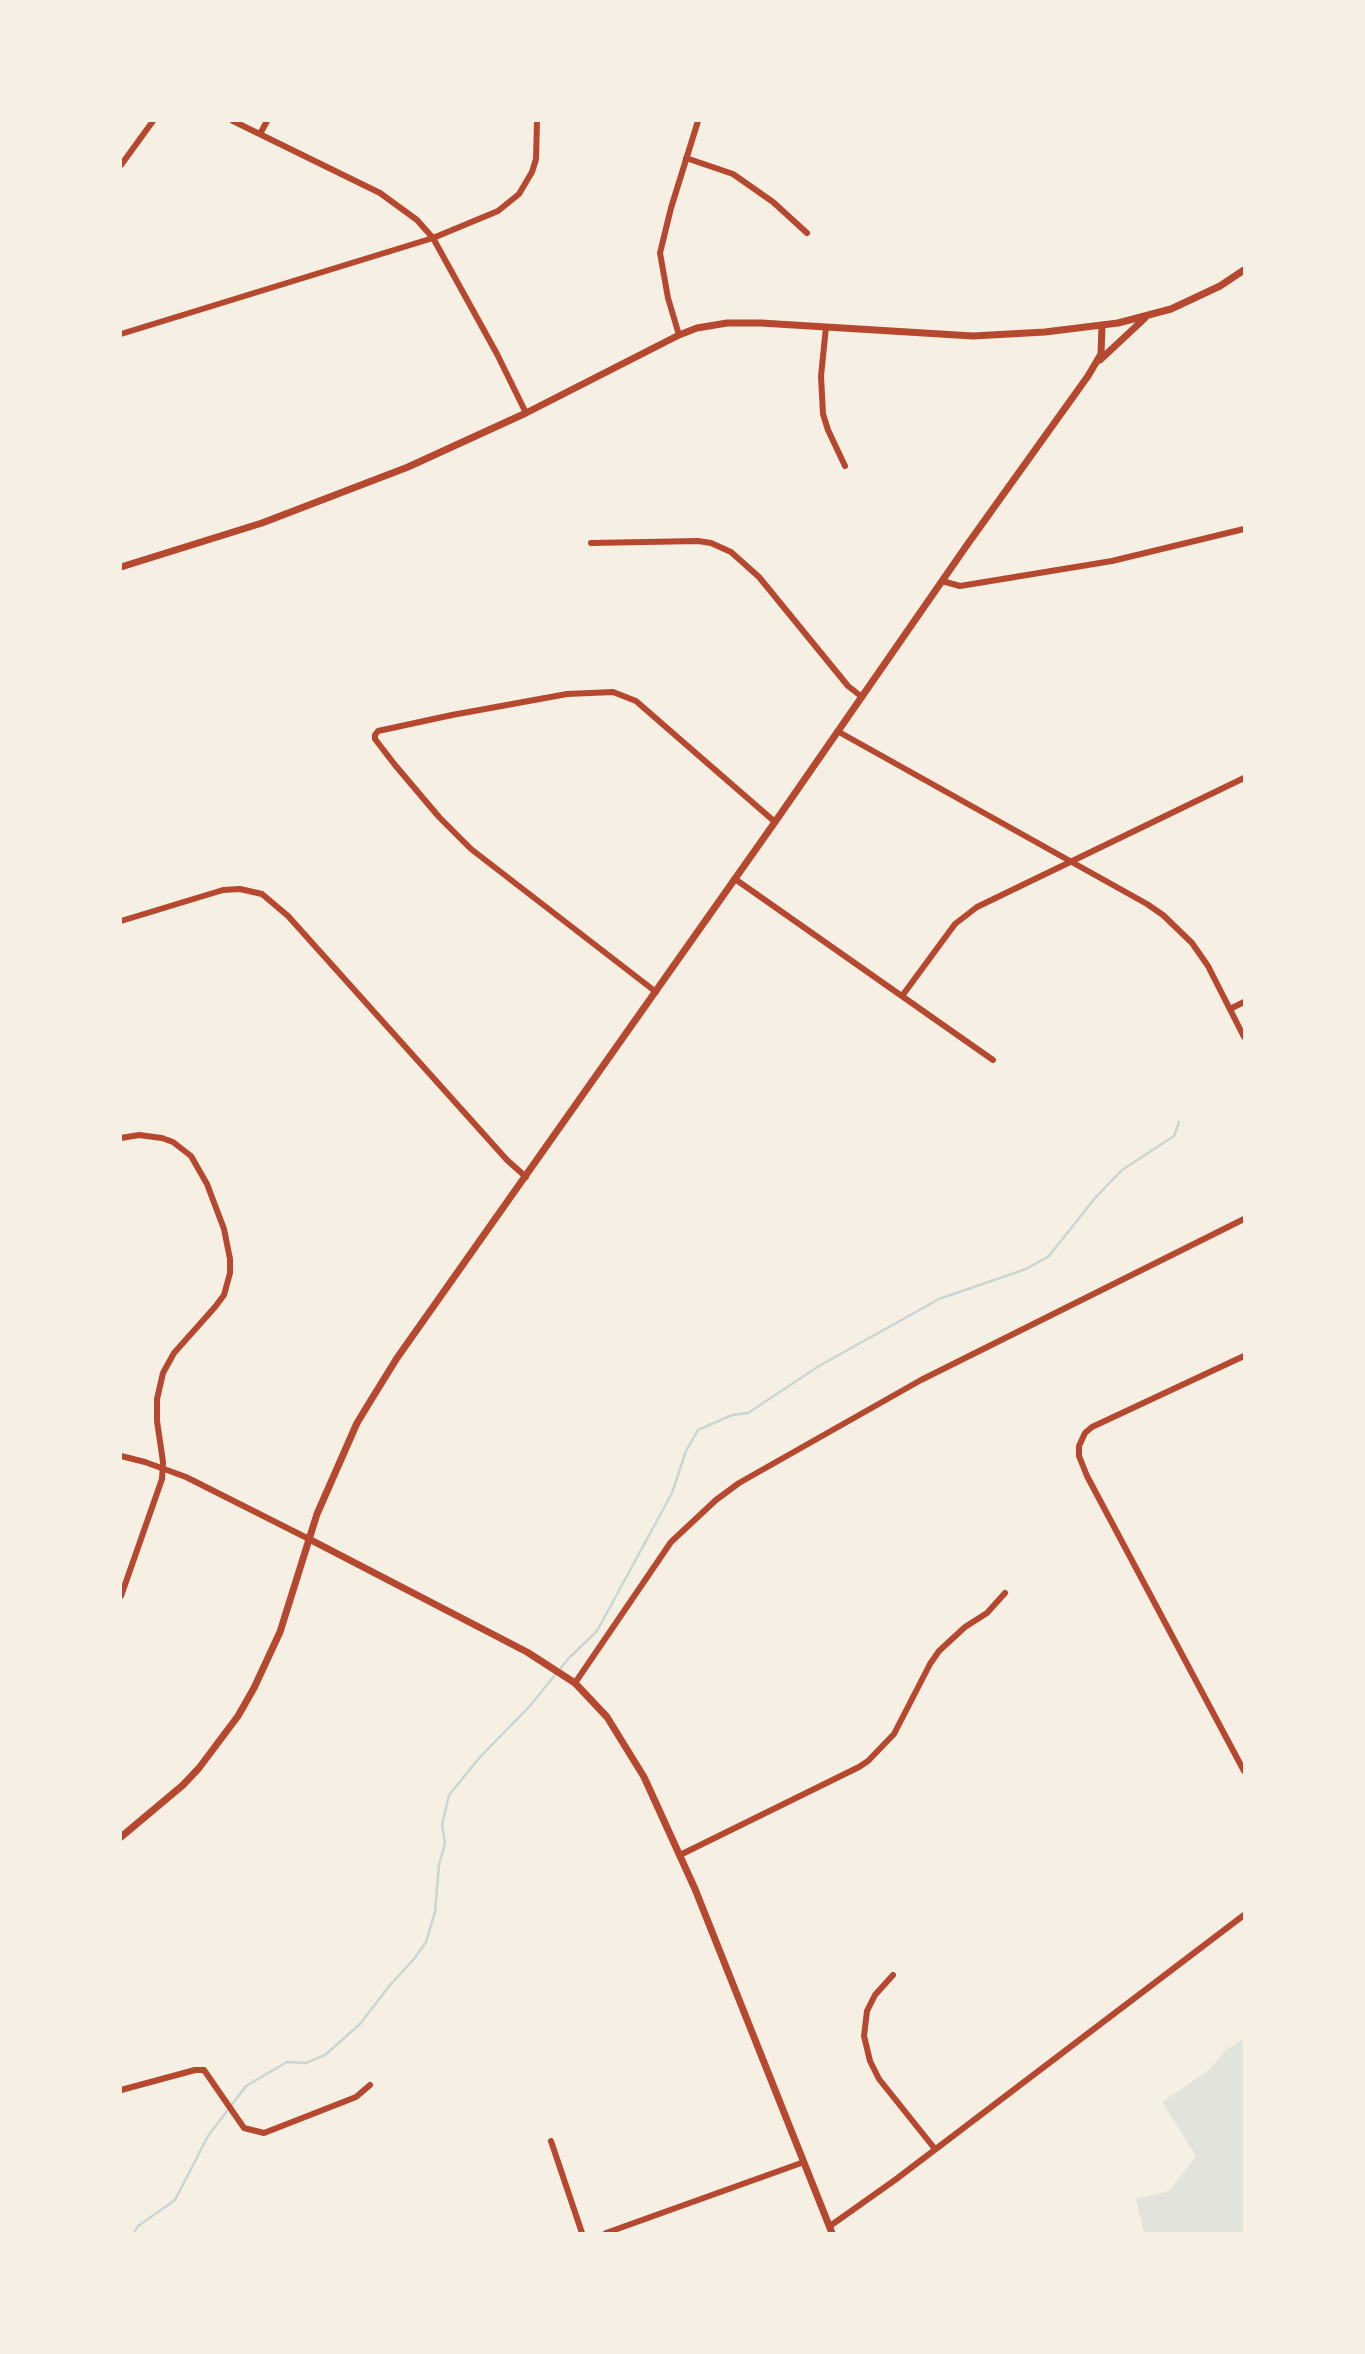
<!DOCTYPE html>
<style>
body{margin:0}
#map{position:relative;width:1365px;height:2354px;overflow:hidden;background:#f6efe4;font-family:Cabin,sans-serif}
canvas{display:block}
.frame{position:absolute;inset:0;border:122px solid #f6efe4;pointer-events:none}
</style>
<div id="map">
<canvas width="1365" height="2354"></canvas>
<div class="frame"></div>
</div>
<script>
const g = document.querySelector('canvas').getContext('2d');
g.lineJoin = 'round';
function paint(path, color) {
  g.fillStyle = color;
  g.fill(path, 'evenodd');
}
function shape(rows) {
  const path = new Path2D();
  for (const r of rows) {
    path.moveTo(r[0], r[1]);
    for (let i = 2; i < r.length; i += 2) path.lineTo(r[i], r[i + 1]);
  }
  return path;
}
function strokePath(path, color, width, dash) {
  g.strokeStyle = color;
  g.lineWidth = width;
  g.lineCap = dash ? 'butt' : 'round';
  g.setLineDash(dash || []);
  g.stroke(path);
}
paint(shape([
 [1244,2038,1244,2233,1144,2233,1136,2199,1169,2191,1196,2156,1162,2102,1209,2070,1226,2050]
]), '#e2e4dc');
strokePath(shape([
 [134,2233,138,2226,175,2200,208,2136,246,2086,287,2062,306,2063,325,2055,360,2024,390,1985,414,1959,426,1942,435,1912,439,1865,445,1843,442,1825,449,1795,480,1757,529,1707,568,1659,597,1631,672,1493,686,1451,698,1430,732,1415,748,1413,819,1366,939,1299,1026,1269,1049,1256,1095,1198,1122,1170,1174,1136,1179,1122]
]), '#c9d6d2', 2.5);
strokePath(shape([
 [233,121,380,193,417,220,433,238,497,354,526,413],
 [260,134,267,121],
 [686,158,733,174,773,202,807,233],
 [121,165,153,121],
 [826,327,821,376,823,414,828,430,845,466],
 [121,334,433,238,498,211,519,194,532,172,536,159,537,121],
 [679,335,668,298,660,253,671,208,698,121],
 [591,543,698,541,711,543,731,552,759,577,848,686,862,697],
 [942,581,960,586,1112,561,1244,529],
 [839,732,1147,904,1163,915,1192,943,1208,966,1244,1037],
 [735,879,993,1060],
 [121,921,223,890,240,889,262,894,288,916,507,1160,526,1177],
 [656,992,471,849,439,817,395,765,375,739,375,735,378,731,452,715,567,694,613,692,636,701,775,822],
 [902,996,955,924,977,907,1244,778],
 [1230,1009,1244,1002],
 [121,1138,139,1135,162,1138,173,1142,191,1156,207,1184,224,1229,230,1259,230,1273,224,1295,215,1307,174,1353,163,1373,157,1399,157,1421,163,1462,162,1479,121,1596],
 [1244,1356,1092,1427,1085,1433,1079,1446,1079,1456,1087,1476,1244,1771],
 [121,1456,145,1462,186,1477,309,1539],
 [575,1683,671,1542,716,1500,739,1483,921,1380,1244,1219],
 [680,1855,859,1767,868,1761,894,1734,930,1664,939,1651,965,1627,987,1613,1005,1593],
 [893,1975,875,1995,867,2011,864,2036,870,2061,879,2079,935,2149],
 [121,2090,195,2070,204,2070,244,2128,264,2133,356,2097,370,2085],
 [551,2141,582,2233],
 [830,2226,895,2180,1244,1915],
 [606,2233,804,2162]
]), '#b5482f', 6);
strokePath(shape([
 [1100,360,1145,318],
 [121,567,262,523,408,467,526,413,679,335,697,328,727,323,761,323,973,336,1045,332,1118,323,1171,309,1220,286,1244,270],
 [309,1539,527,1652,575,1683,607,1717,644,1777,695,1889,832,2233],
 [121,1837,183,1785,199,1768,238,1716,254,1688,280,1632,317,1514,357,1423,371,1400,397,1358,775,822,967,545,1088,376,1101,354,1102,325]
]), '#b5482f', 7);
</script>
